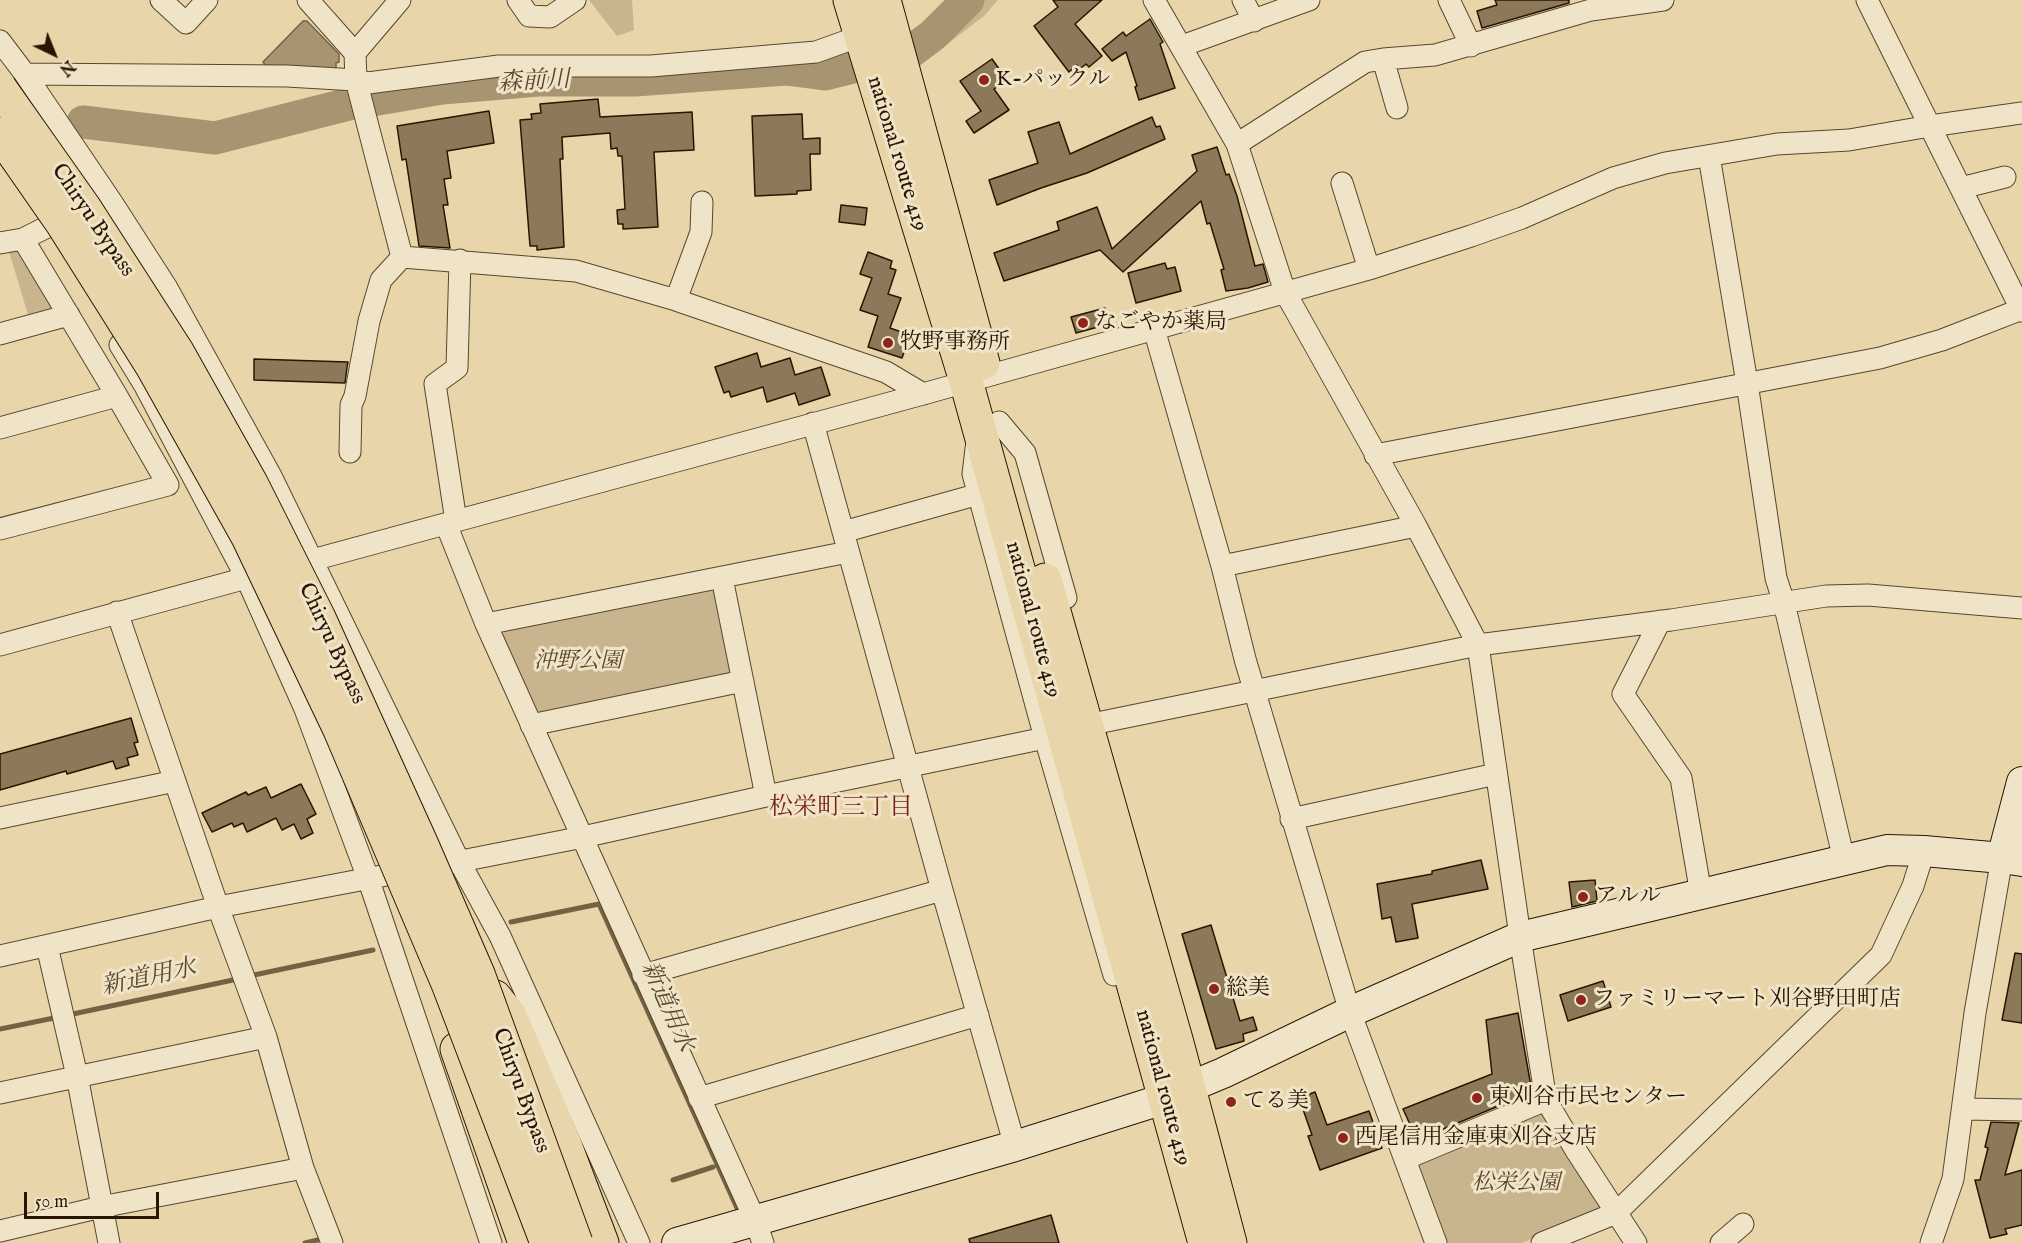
<!DOCTYPE html>
<meta charset="utf-8">
<style>
body{margin:0}
#map{position:relative;width:2022px;height:1243px;overflow:hidden;background:#e8d5aa;font-family:"IM FELL English",serif}
canvas{display:block}
.north{position:absolute;left:24px;top:24px;width:60px;height:60px;-webkit-text-stroke:4px #f0e4c8;paint-order:stroke;rotate:137deg;font-size:16px;font-weight:700;line-height:24px;text-align:center;color:#291601}
.north::after{content:'';display:block;margin:auto;width:21px;height:27px;background:#291601;clip-path:polygon(50% 0,100% 100%,50% 72%,0 100%)}
.scale{position:absolute;left:24px;top:1192px;width:135px;height:27px;box-sizing:border-box;border:3px solid #291601;border-top:0;padding-left:8px;font-size:18px;line-height:21px;white-space:nowrap;color:#291601;-webkit-text-stroke:4px #f0e4c8;paint-order:stroke}
</style>
<div id="map">
<canvas width="2022" height="1243"></canvas>
<div class="north">N</div>
<div class="scale">50 m</div>
</div>
<script>
const g = document.querySelector('canvas').getContext('2d');
g.lineJoin = 'round';
function paint(path, color) {
  g.fillStyle = color;
  g.fill(path, 'evenodd');
}
function shape(rows) {
  const path = new Path2D();
  for (const r of rows) {
    path.moveTo(r[0], r[1]);
    for (let i = 2; i < r.length; i += 2) path.lineTo(r[i], r[i + 1]);
  }
  return path;
}
function strokePath(path, color, width, dash) {
  g.strokeStyle = color;
  g.lineWidth = width;
  g.lineCap = dash ? 'butt' : 'round';
  g.setLineDash(dash || []);
  g.stroke(path);
}
function label(font, color, halo, rows, align = 'center') {
  g.font = font + ' "IM FELL English","Noto Serif JP",serif';
  g.lineWidth = 6;
  g.setLineDash([]);
  g.textBaseline = 'middle';
  g.strokeStyle = halo;
  g.fillStyle = color;
  for (const [text, x, y, turn = 0] of rows) {
    g.save();
    g.translate(x, y);
    g.rotate((+turn || 0) * Math.PI / 180);
    g.textAlign = isNaN(turn) ? turn : align;
    if (halo) g.strokeText(text, 0, 0);
    g.fillText(text, 0, 0);
    g.restore();
  }
}
paint(shape([
 [589,0,632,0,634,30,617,36],
 [973,0,998,0,984,16,928,59,931,41],
 [19,246,58,310,29,318,8,248],
 [710,588,717,593,731,669,726,676,541,715,532,710,500,638,505,631],
 [1543,1112,1605,1208,1522,1243,1445,1243,1417,1164]
]), '#c8b58d');
const water = shape([
 [303,21,307,21,339,54,339,62,336,63,336,69,266,66,263,62,303,21]
]);
paint(water, '#a79471');
strokePath(water, '#756244', 1.5);
strokePath(shape([
 [511,922,599,904,737,1208],
 [254,975,373,950],
 [73,1014,233,980],
 [0,1029,54,1018],
 [673,1180,713,1167],
 [305,1243,322,1239]
]), '#756244', 5);
strokePath(shape([
 [83,122,215,138,349,104,442,88,538,80,635,80,786,69,825,74,909,53,933,35,968,0]
]), '#a79471', 33);
const building = shape([
 [1053,0,1102,0,1075,24,1102,56,1089,67,1086,64,1080,69,1077,65,1069,72,1034,26,1058,7,1053,0],
 [1495,0,1569,0,1569,3,1482,28,1477,11,1497,5,1495,0],
 [1150,19,1163,42,1160,44,1175,88,1139,100,1135,87,1137,86,1126,52,1112,61,1102,49,1123,32,1126,36,1150,19],
 [992,59,1007,80,994,89,1009,110,974,133,966,121,981,111,960,81,992,59],
 [598,99,600,117,692,112,694,150,654,152,658,227,623,229,623,224,618,224,617,210,625,209,622,156,618,156,617,148,611,149,610,133,562,137,563,159,560,159,564,247,537,250,537,246,530,246,520,120,532,119,531,114,541,113,540,104,598,99],
 [489,111,494,143,447,151,451,178,444,179,448,205,443,205,450,248,419,246,406,159,402,160,397,126,489,111],
 [802,114,803,139,820,138,820,154,810,154,811,190,797,191,797,194,755,196,752,116,802,114],
 [1152,117,1156,127,1160,126,1165,139,1087,173,1041,188,997,205,989,180,1038,163,1028,132,1059,122,1070,154,1152,117],
 [1217,147,1226,175,1229,174,1237,196,1255,266,1263,264,1268,282,1248,288,1226,291,1221,270,1224,269,1210,223,1207,224,1201,201,1123,272,1100,250,1004,281,994,253,1059,230,1057,222,1097,207,1112,249,1197,171,1192,155,1217,147],
 [841,205,867,208,865,225,839,222,841,205],
 [868,252,892,261,890,268,896,270,888,294,901,298,890,328,910,335,902,358,868,347,878,316,860,310,872,278,860,274,868,252],
 [1165,263,1167,269,1175,267,1181,291,1136,303,1128,273,1165,263],
 [1105,308,1109,324,1076,333,1071,317,1105,308],
 [757,353,761,367,790,358,795,375,821,367,830,395,799,405,795,393,767,402,763,387,731,397,729,391,724,393,715,367,757,353],
 [254,359,348,362,347,367,345,383,254,380,254,359],
 [131,718,138,742,134,743,138,755,127,758,129,765,116,769,113,761,67,774,66,771,0,790,0,754,131,718],
 [301,784,316,814,307,819,313,833,301,839,294,824,282,830,276,818,247,832,243,823,234,827,232,823,212,832,202,813,246,792,248,795,266,787,271,798,301,784],
 [1481,860,1488,889,1412,904,1418,938,1396,942,1391,917,1382,919,1377,884,1432,874,1432,871,1481,860],
 [1595,880,1597,901,1572,907,1569,882,1595,880],
 [1211,925,1240,1021,1253,1017,1257,1030,1243,1034,1244,1041,1216,1049,1182,934,1211,925],
 [2015,953,2022,954,2022,1023,2002,1020,2015,953],
 [1603,981,1611,1007,1568,1021,1560,995,1603,981],
 [1518,1013,1532,1092,1417,1140,1403,1109,1492,1074,1486,1020,1518,1013],
 [1315,1092,1327,1125,1369,1111,1382,1148,1320,1170,1308,1136,1312,1135,1299,1098,1315,1092],
 [1991,1122,2019,1123,2005,1175,2022,1170,2022,1225,2005,1229,2007,1234,1990,1238,1975,1180,1980,1180,1988,1148,1985,1147,1991,1122],
 [1051,1215,1059,1243,970,1243,969,1239,1051,1215]
]);
paint(building, '#8c7959');
strokePath(building, '#291601', 1.5);
const street = shape([
 [161,0,186,23,207,0],
 [308,0,355,53,356,80,402,257,576,271,676,300,886,372,923,394],
 [518,0,529,16,550,17,575,0],
 [1154,0,1237,144,1285,292,1416,526,1478,645,1522,950,1546,1100,1575,1149,1636,1243],
 [1243,0,1254,21],
 [1449,0,1471,46],
 [1867,0,2022,311],
 [0,41,25,74,113,204,167,288,271,476,459,861,500,936,639,1243],
 [1182,46,1309,0],
 [355,53,400,0],
 [1383,59,1397,108],
 [25,74,287,76,356,80,368,83,499,66,651,66,816,52,852,39],
 [1237,144,1365,62,1383,59,1435,55,1591,10,1663,0],
 [1709,156,1747,383,1776,578,1784,603,1844,860],
 [1342,183,1369,269],
 [1961,188,2005,177],
 [0,243,23,239,47,227],
 [676,300,701,232,702,202],
 [1154,329,1222,566,1245,659,1350,1012,1436,1243],
 [0,334,69,315],
 [120,345,145,386,246,577,305,709,368,878,491,1243],
 [999,422,1025,453,1066,598],
 [813,423,942,890,1015,1146],
 [0,428,117,396,23,239],
 [977,441,973,474,1045,738,1114,975],
 [350,452,351,405,355,396,369,321,381,280,402,257],
 [1375,455,1880,358,1942,340,2022,309],
 [456,521,435,384,457,368,460,260],
 [446,524,486,624,755,1220,763,1243],
 [0,529,168,485,117,396],
 [843,532,979,494],
 [1222,566,1416,526],
 [722,578,766,796],
 [117,612,218,907,266,1037,303,1168,332,1243],
 [1660,621,1623,694,1681,778,1701,894],
 [486,624,848,552],
 [0,645,923,394,1369,269,1471,236,1522,218,1613,178,1665,163,1777,144,1849,140,1930,126,2022,113],
 [1102,722,1478,645,1671,620,1826,596,1868,595,2022,608],
 [531,725,743,681],
 [0,818,175,781],
 [1291,819,1496,774],
 [446,864,583,837,766,796,1045,738],
 [47,946,77,1076,109,1243],
 [0,956,218,907,413,870],
 [643,975,942,890],
 [0,1093,266,1037],
 [699,1098,978,1015],
 [1963,1109,2022,1110],
 [1405,1159,1546,1100],
 [0,1231,101,1207,303,1168],
 [1542,1243,1616,1213,1881,955,1913,886,1924,851],
 [1721,1243,1743,1224],
 [1931,1243,1953,1179,1975,1013,2002,858,2022,844]
]);
const secondary = shape([
 [2022,782,2002,858,2022,861],
 [677,1243,1015,1146,1151,1103,1223,1073,1350,1012,1520,937,1887,850,1924,851,2002,858]
]);
const highway = shape([
 [850,0,966,381,1205,1243],
 [884,0,983,363],
 [1045,580,1177,1043,1230,1243],
 [495,997,510,1016,565,1145,602,1243],
 [457,1049,525,1243]
]);
strokePath(street, '#59462b', 23);
strokePath(secondary, '#291601', 32);
strokePath(highway, '#291601', 35);
strokePath(street, '#f0e4c8', 21);
strokePath(secondary, '#f0e4c8', 30);
strokePath(highway, '#e8d5aa', 33);
const highwayBridge = shape([
 [0,88,84,207,178,353,251,483,319,618,422,845,478,974,576,1243],
 [0,134,62,223,152,366,248,537,340,730,449,986,547,1243]
]);
strokePath(highwayBridge, '#291601', 35, []);
strokePath(highwayBridge, '#e8d5aa', 33);
for (const [x, y, r, color] of [
 [984,80,6,"#8f2418"],
 [1083,323,6,"#8f2418"],
 [888,343,6,"#8f2418"],
 [1583,897,6,"#8f2418"],
 [1214,989,6,"#8f2418"],
 [1581,1000,6,"#8f2418"],
 [1477,1098,6,"#8f2418"],
 [1231,1102,6,"#8f2418"],
 [1343,1138,6,"#8f2418"]
]) {
  const dot = new Path2D();
  dot.arc(x, y, r, 0, 2 * Math.PI);
  g.fillStyle = color;
  g.fill(dot);
  strokePath(dot, '#f0e4c8', 2);
}
label('22px', '#291601', '#f0e4c8', [
 ["K-パックル",996,80],
 ["なごやか薬局",1095,323],
 ["牧野事務所",900,343],
 ["アルル",1595,897],
 ["総美",1226,989],
 ["ファミリーマート刈谷野田町店",1593,1000],
 ["東刈谷市民センター",1489,1098],
 ["てる美",1243,1102],
 ["西尾信用金庫東刈谷支店",1355,1138]
], 'left');
label('22px', '#291601', '#f0e4c8', [
 ["national route 419",896,154,73],
 ["Chiryu Bypass",92,221,56],
 ["national route 419",1032,620,75],
 ["Chiryu Bypass",331,644,65],
 ["national route 419",1162,1088,75],
 ["Chiryu Bypass",520,1091,70]
]);
label('italic 22px', '#59462b', '#f0e4c8', [
 ["沖野公園",578,662],
 ["松栄公園",1516,1184]
]);
label('italic 24px', '#5b482e', '#f0e4c8', [
 ["森前川",534,83,-3],
 ["新道用水",149,979,-12],
 ["新道用水",666,1007,66]
]);
label('24px', '#7a1f14', '#f0e4c8', [
 ["松栄町三丁目",841,809]
]);
</script>
